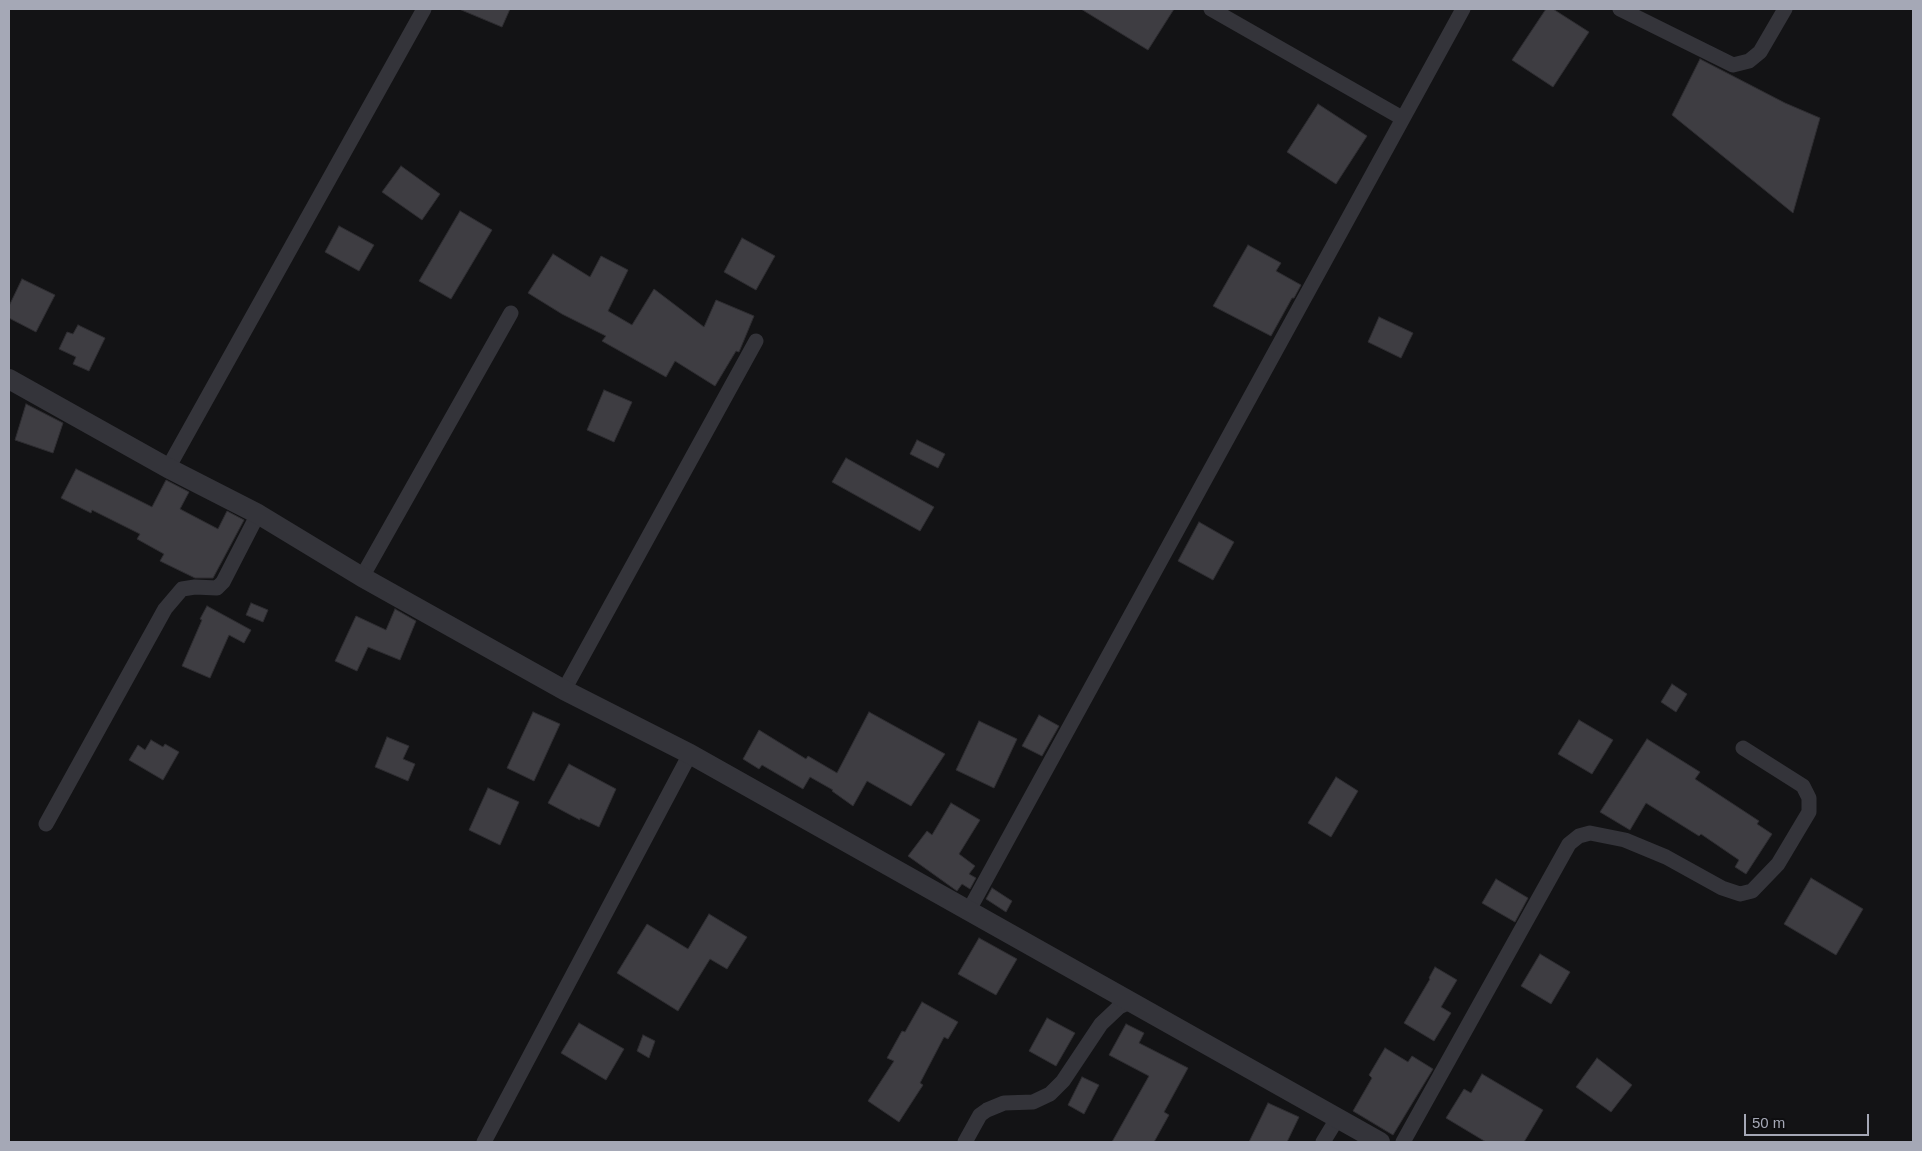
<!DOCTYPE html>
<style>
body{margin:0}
#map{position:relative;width:1922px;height:1151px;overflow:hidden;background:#131315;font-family:Helvetica,sans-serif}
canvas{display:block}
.frame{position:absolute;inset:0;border:10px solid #a5a8b6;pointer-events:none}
.scale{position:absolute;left:1744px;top:1114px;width:125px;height:22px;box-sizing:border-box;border:2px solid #a5a8b6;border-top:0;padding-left:6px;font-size:15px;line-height:18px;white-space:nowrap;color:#a5a8b6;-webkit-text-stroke:4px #0e0e10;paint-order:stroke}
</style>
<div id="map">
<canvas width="1922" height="1151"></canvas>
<div class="frame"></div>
<div class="scale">50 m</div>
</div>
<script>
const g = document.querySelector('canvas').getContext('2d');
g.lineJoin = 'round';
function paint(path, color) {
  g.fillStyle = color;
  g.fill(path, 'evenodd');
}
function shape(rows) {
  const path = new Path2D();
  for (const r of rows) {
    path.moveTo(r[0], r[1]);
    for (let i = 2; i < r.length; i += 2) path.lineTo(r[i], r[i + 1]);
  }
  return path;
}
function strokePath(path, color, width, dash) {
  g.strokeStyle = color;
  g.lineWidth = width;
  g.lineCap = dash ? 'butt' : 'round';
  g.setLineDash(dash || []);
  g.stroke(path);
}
const building = shape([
 [459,9,510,9,502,27,459,9],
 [1081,9,1174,9,1148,50,1081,9],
 [1546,9,1553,9,1589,32,1553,87,1512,60,1546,9],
 [1700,59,1785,103,1820,118,1793,213,1672,115,1700,59],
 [1318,104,1367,136,1336,184,1287,152,1318,104],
 [401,166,440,194,422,220,382,192,401,166],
 [460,211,492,230,451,299,419,281,460,211],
 [339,226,374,245,359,271,325,252,339,226],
 [742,238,775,256,756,290,724,272,742,238],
 [1248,245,1281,263,1276,271,1301,285,1294,298,1292,298,1271,336,1213,306,1248,245],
 [553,254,590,277,601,256,628,270,608,311,632,325,654,289,704,327,716,300,754,316,739,352,736,351,715,386,675,361,666,377,602,341,606,336,562,314,528,293,553,254],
 [22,279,55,295,36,332,9,318,9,306,22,279],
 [1379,317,1413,333,1401,358,1368,342,1379,317],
 [78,325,105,338,89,371,73,364,76,357,59,349,67,332,73,334,78,325],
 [604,390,632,402,614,442,587,430,604,390],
 [26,404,63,423,53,453,15,440,26,404],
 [917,440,945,454,938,468,910,454,917,440],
 [846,458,934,507,920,531,832,482,846,458],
 [76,469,152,507,166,480,189,492,180,509,218,529,227,511,244,520,213,578,195,578,160,561,164,554,137,539,140,534,92,510,91,513,61,498,76,469],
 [1199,522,1234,542,1213,580,1178,561,1199,522],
 [251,603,268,610,263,622,246,615,251,603],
 [207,606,251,630,244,643,229,635,210,678,182,666,202,620,200,619,207,606],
 [395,609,416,621,400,660,368,647,357,671,335,661,356,616,386,630,395,609],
 [1672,684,1687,694,1676,712,1661,702,1672,684],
 [533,712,560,724,534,781,507,768,533,712],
 [869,712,945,754,911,806,867,781,853,806,832,791,833,790,810,777,803,789,762,765,759,769,743,759,759,730,806,759,808,756,837,773,869,712],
 [1039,715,1059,726,1042,756,1022,746,1039,715],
 [1579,720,1613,740,1592,774,1558,754,1579,720],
 [979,721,1017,739,994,788,956,770,979,721],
 [387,737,409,746,403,759,415,764,408,781,375,767,387,737],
 [1647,739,1700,772,1695,779,1759,821,1757,824,1772,834,1746,874,1735,867,1739,860,1701,834,1699,836,1646,803,1630,830,1600,812,1647,739],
 [151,740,163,747,165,744,179,752,163,780,129,760,138,745,145,750,151,740],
 [569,764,616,789,599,827,580,818,580,820,548,803,569,764],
 [1336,777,1358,791,1331,837,1308,823,1336,777],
 [488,788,519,802,500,845,469,830,488,788],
 [951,803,980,820,959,854,975,866,969,874,976,878,970,889,962,884,957,891,908,856,927,831,932,835,951,803],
 [1811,878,1863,909,1836,955,1784,924,1811,878],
 [1496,879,1528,898,1515,922,1482,903,1496,879],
 [992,888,1012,901,1006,912,986,899,992,888],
 [709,914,747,937,727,969,710,959,678,1011,617,973,647,924,688,949,709,914],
 [979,938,1017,959,996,995,958,974,979,938],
 [1540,954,1570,972,1551,1004,1521,986,1540,954],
 [1435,967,1457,980,1441,1007,1451,1013,1434,1041,1404,1023,1430,979,1429,978,1435,967],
 [922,1002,958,1022,948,1039,944,1037,920,1083,923,1085,899,1122,868,1101,894,1061,887,1058,902,1031,905,1032,922,1002],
 [1047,1018,1075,1033,1056,1066,1029,1051,1047,1018],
 [579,1023,624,1049,606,1080,561,1053,579,1023],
 [1126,1024,1144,1033,1139,1043,1188,1068,1164,1112,1169,1115,1154,1142,1112,1142,1149,1076,1109,1055,1126,1024],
 [643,1035,655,1041,649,1058,637,1051,643,1035],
 [1385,1048,1408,1062,1412,1056,1433,1069,1393,1135,1353,1111,1372,1078,1369,1075,1385,1048],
 [1597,1058,1632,1085,1611,1112,1576,1087,1597,1058],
 [1482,1074,1543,1110,1524,1142,1486,1142,1446,1118,1464,1089,1471,1093,1482,1074],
 [1082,1077,1099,1085,1084,1114,1068,1105,1082,1077],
 [1268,1103,1299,1117,1287,1142,1249,1142,1268,1103]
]);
paint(building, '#3e3d42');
strokePath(building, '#2e2d31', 1);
strokePath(shape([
 [1211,9,1402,118],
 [1620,9,1733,65,1749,61,1760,52,1785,9],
 [168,468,424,9],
 [362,577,511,313],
 [564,690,756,341],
 [46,824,165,609,182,589,195,587,217,588,223,582,258,514],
 [969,910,1463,9],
 [484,1142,690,754],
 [965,1142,980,1115,987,1110,1004,1103,1033,1102,1050,1094,1063,1081,1101,1024,1119,1007,1130,1002],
 [1323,1142,1337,1119],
 [1403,1142,1569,844,1579,836,1590,833,1625,840,1666,857,1722,888,1740,894,1752,891,1778,864,1809,812,1809,798,1803,786,1743,748]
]), '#34343a', 15);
strokePath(shape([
 [9,379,168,468,258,514,362,577,564,690,690,754,1380,1142]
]), '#34343a', 20);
</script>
